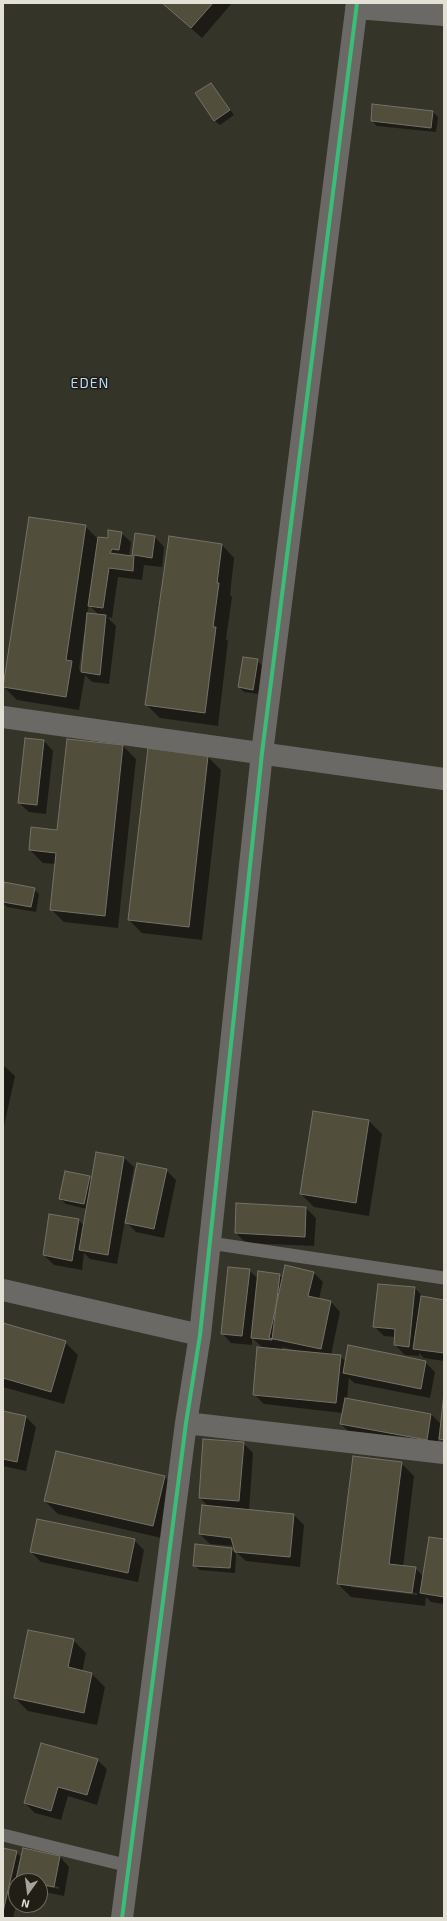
<!DOCTYPE html>
<style>
body{margin:0}
#map{position:relative;width:447px;height:1921px;overflow:hidden;background:#353429;font-family:"Exo 2",sans-serif}
canvas{display:block}
.frame{position:absolute;inset:0;border:4px solid #e3e1d5;pointer-events:none}
.north{position:absolute;left:8px;top:1873px;width:40px;height:40px;box-sizing:border-box;background:#201e15;border:1px solid #6e6c62;border-radius:50%;rotate:194deg;font-size:11px;font-weight:700;line-height:16px;text-align:center;color:#e3e1d5}
.north::after{content:'';display:block;margin:auto;width:14px;height:18px;background:#a6a499;clip-path:polygon(50% 0,100% 100%,50% 72%,0 100%)}
</style>
<div id="map">
<canvas width="447" height="1921"></canvas>
<div class="frame"></div>
<div class="north">N</div>
</div>
<script>
const g = document.querySelector('canvas').getContext('2d');
g.lineJoin = 'round';
function paint(path, color) {
  g.fillStyle = color;
  g.fill(path, 'evenodd');
}
function shape(rows) {
  const path = new Path2D();
  for (const r of rows) {
    path.moveTo(r[0], r[1]);
    for (let i = 2; i < r.length; i += 2) path.lineTo(r[i], r[i + 1]);
  }
  return path;
}
function strokePath(path, color, width, dash) {
  g.strokeStyle = color;
  g.lineWidth = width;
  g.lineCap = dash ? 'butt' : 'round';
  g.setLineDash(dash || []);
  g.stroke(path);
}
function label(font, color, halo, rows, align = 'center') {
  g.font = font + ' "Exo 2",sans-serif';
  g.lineWidth = 3;
  g.setLineDash([]);
  g.textBaseline = 'middle';
  g.strokeStyle = halo;
  g.fillStyle = color;
  for (const [text, x, y, turn = 0] of rows) {
    g.save();
    g.translate(x, y);
    g.rotate((+turn || 0) * Math.PI / 180);
    g.textAlign = isNaN(turn) ? turn : align;
    if (halo) g.strokeText(text, 0, 0);
    g.fillText(text, 0, 0);
    g.restore();
  }
}
paint(shape([
 [162,3,232,3,202,38],
 [211,85,234,115,220,125,214,120],
 [433,112,438,117,436,132,377,126,372,121],
 [85,526,99,540,108,539,121,533,131,542,129,557,132,557,136,534,155,537,164,547,162,567,144,565,142,580,118,577,112,618,107,617,116,626,109,684,92,682,85,675,79,710,17,700,4,687],
 [89,605,99,615,87,614],
 [84,634,86,634,82,672,79,669],
 [221,544,234,558,230,595,232,597,226,639,228,641,218,726,160,718,147,705],
 [257,660,262,666,258,694,244,692,239,687],
 [68,740,123,746,136,759,118,928,64,922,51,909,56,864,43,863,30,850,58,831],
 [44,741,53,751,46,814,29,812,19,803],
 [208,757,221,770,202,940,142,933,129,920],
 [5,884,34,889,39,894,36,912,7,907,3,903],
 [3,1065,15,1076,4,1126,3,1126],
 [369,1121,382,1134,369,1216,314,1207,301,1194],
 [124,1158,134,1167,126,1213,128,1214,166,1170,176,1180,164,1238,136,1232,125,1221,117,1264,90,1259,84,1253,82,1270,54,1265,44,1255,79,1220,84,1226,87,1209,66,1204,60,1199,89,1177,92,1180],
 [306,1208,316,1218,314,1246,246,1243,236,1233],
 [249,1270,258,1279,279,1275,283,1278,313,1272,323,1282,319,1299,331,1302,340,1312,331,1355,340,1356,346,1362,425,1362,435,1372,430,1398,354,1383,349,1378,347,1399,431,1414,442,1425,444,1403,444,1443,440,1439,441,1434,439,1434,436,1449,351,1434,341,1424,343,1413,264,1404,254,1394,263,1348,252,1338,252,1345,231,1343,222,1333],
 [282,1347,294,1350,293,1351,282,1350],
 [415,1288,424,1298,444,1301,444,1361,424,1358,419,1353,419,1356,405,1355,395,1345,396,1337,384,1336,374,1326],
 [3,1324,65,1342,78,1355,64,1404,3,1387],
 [3,1413,26,1417,36,1427,26,1471,3,1466],
 [243,1443,253,1453,249,1511,294,1515,304,1525,300,1567,246,1561,236,1552,235,1546,210,1544,200,1534,209,1507,200,1498],
 [401,1463,414,1476,403,1567,415,1568,424,1577,444,1540,444,1604,431,1602,426,1597,425,1606,351,1597,338,1584],
 [351,1585,417,1593,417,1595,351,1587],
 [164,1476,177,1490,166,1539,58,1514,45,1501],
 [134,1540,144,1550,138,1582,41,1562,31,1552],
 [231,1549,236,1554,235,1573,200,1570,194,1565],
 [73,1640,86,1653,82,1672,92,1674,105,1687,97,1725,28,1711,15,1698],
 [97,1760,107,1769,97,1805,68,1796,61,1820,35,1813,25,1803],
 [3,1849,16,1852,22,1858,60,1857,69,1867,64,1896,40,1891,40,1885,59,1889,59,1887,40,1883,40,1881,16,1881,16,1905,13,1918,3,1918]
]), '#0007');
const building = shape([
 [162,3,213,3,191,28,162,3],
 [211,83,230,110,214,121,195,93,211,83],
 [372,104,433,111,431,128,371,121,372,104],
 [29,517,86,525,66,660,72,661,66,697,3,687,29,517],
 [108,530,122,532,119,550,112,549,110,553,132,556,135,533,155,536,152,558,134,555,133,571,109,568,103,608,88,606,98,537,108,538,108,530],
 [169,536,222,544,217,583,219,583,213,627,216,627,205,713,145,705,169,536],
 [87,613,106,615,100,675,81,672,87,613],
 [243,657,258,659,253,690,238,687,243,657],
 [25,738,44,740,37,805,18,803,25,738],
 [67,739,123,745,105,916,50,910,56,853,29,850,31,827,57,830,67,739],
 [148,748,208,756,189,927,128,920,148,748],
 [4,882,35,888,31,907,3,902,4,882],
 [313,1111,369,1120,356,1203,300,1194,313,1111],
 [96,1152,124,1157,108,1255,79,1250,96,1152],
 [137,1163,167,1169,154,1229,125,1223,137,1163],
 [65,1171,90,1176,84,1204,59,1199,65,1171],
 [236,1203,306,1207,305,1237,235,1233,236,1203],
 [49,1214,79,1219,72,1261,43,1255,49,1214],
 [285,1265,314,1272,308,1296,331,1301,321,1349,269,1338,285,1265],
 [228,1267,250,1269,242,1336,221,1334,228,1267],
 [258,1271,280,1274,272,1340,251,1338,258,1271],
 [378,1284,415,1287,409,1347,394,1345,395,1329,373,1327,378,1284],
 [421,1296,444,1300,444,1353,413,1349,421,1296],
 [3,1323,66,1341,51,1392,3,1378,3,1323],
 [348,1345,426,1361,421,1389,343,1373,348,1345],
 [257,1347,341,1355,336,1403,253,1395,257,1347],
 [444,1393,444,1440,439,1439,444,1393],
 [345,1398,431,1414,427,1440,340,1424,345,1398],
 [3,1411,26,1416,17,1462,3,1459,3,1411],
 [203,1439,244,1442,239,1501,199,1498,203,1439],
 [56,1451,165,1476,153,1526,44,1501,56,1451],
 [353,1456,402,1462,389,1564,416,1567,412,1593,337,1584,353,1456],
 [202,1505,294,1514,290,1557,235,1552,231,1538,199,1534,202,1505],
 [37,1519,135,1539,128,1573,30,1552,37,1519],
 [429,1537,444,1539,444,1597,420,1593,429,1537],
 [195,1544,232,1548,230,1568,193,1566,195,1544],
 [28,1630,74,1639,68,1667,92,1673,84,1713,14,1698,28,1630],
 [41,1743,98,1759,87,1795,58,1787,51,1811,24,1803,41,1743],
 [3,1848,17,1851,3,1912,3,1848],
 [23,1848,60,1856,54,1887,40,1884,40,1881,16,1879,23,1848]
]);
paint(building, '#514e3b');
strokePath(building, '#747269', 1);
strokePath(shape([
 [210,1243,444,1278],
 [3,1835,129,1866]
]), '#6b6966', 13);
strokePath(shape([
 [356,8,444,15],
 [3,717,444,779],
 [3,1290,200,1335],
 [186,1423,444,1453],
 [122,1918,186,1423,200,1335,262,753,357,3]
]), '#6b6966', 22);
strokePath(shape([
 [122,1918,186,1423,200,1335,262,753,357,3]
]), '#3abd76', 4);
g.letterSpacing = '1px';
label('14px', '#b8dbfd', '#201e15', [
 ["EDEN",90,383]
]);
g.letterSpacing = '0px';
</script>
